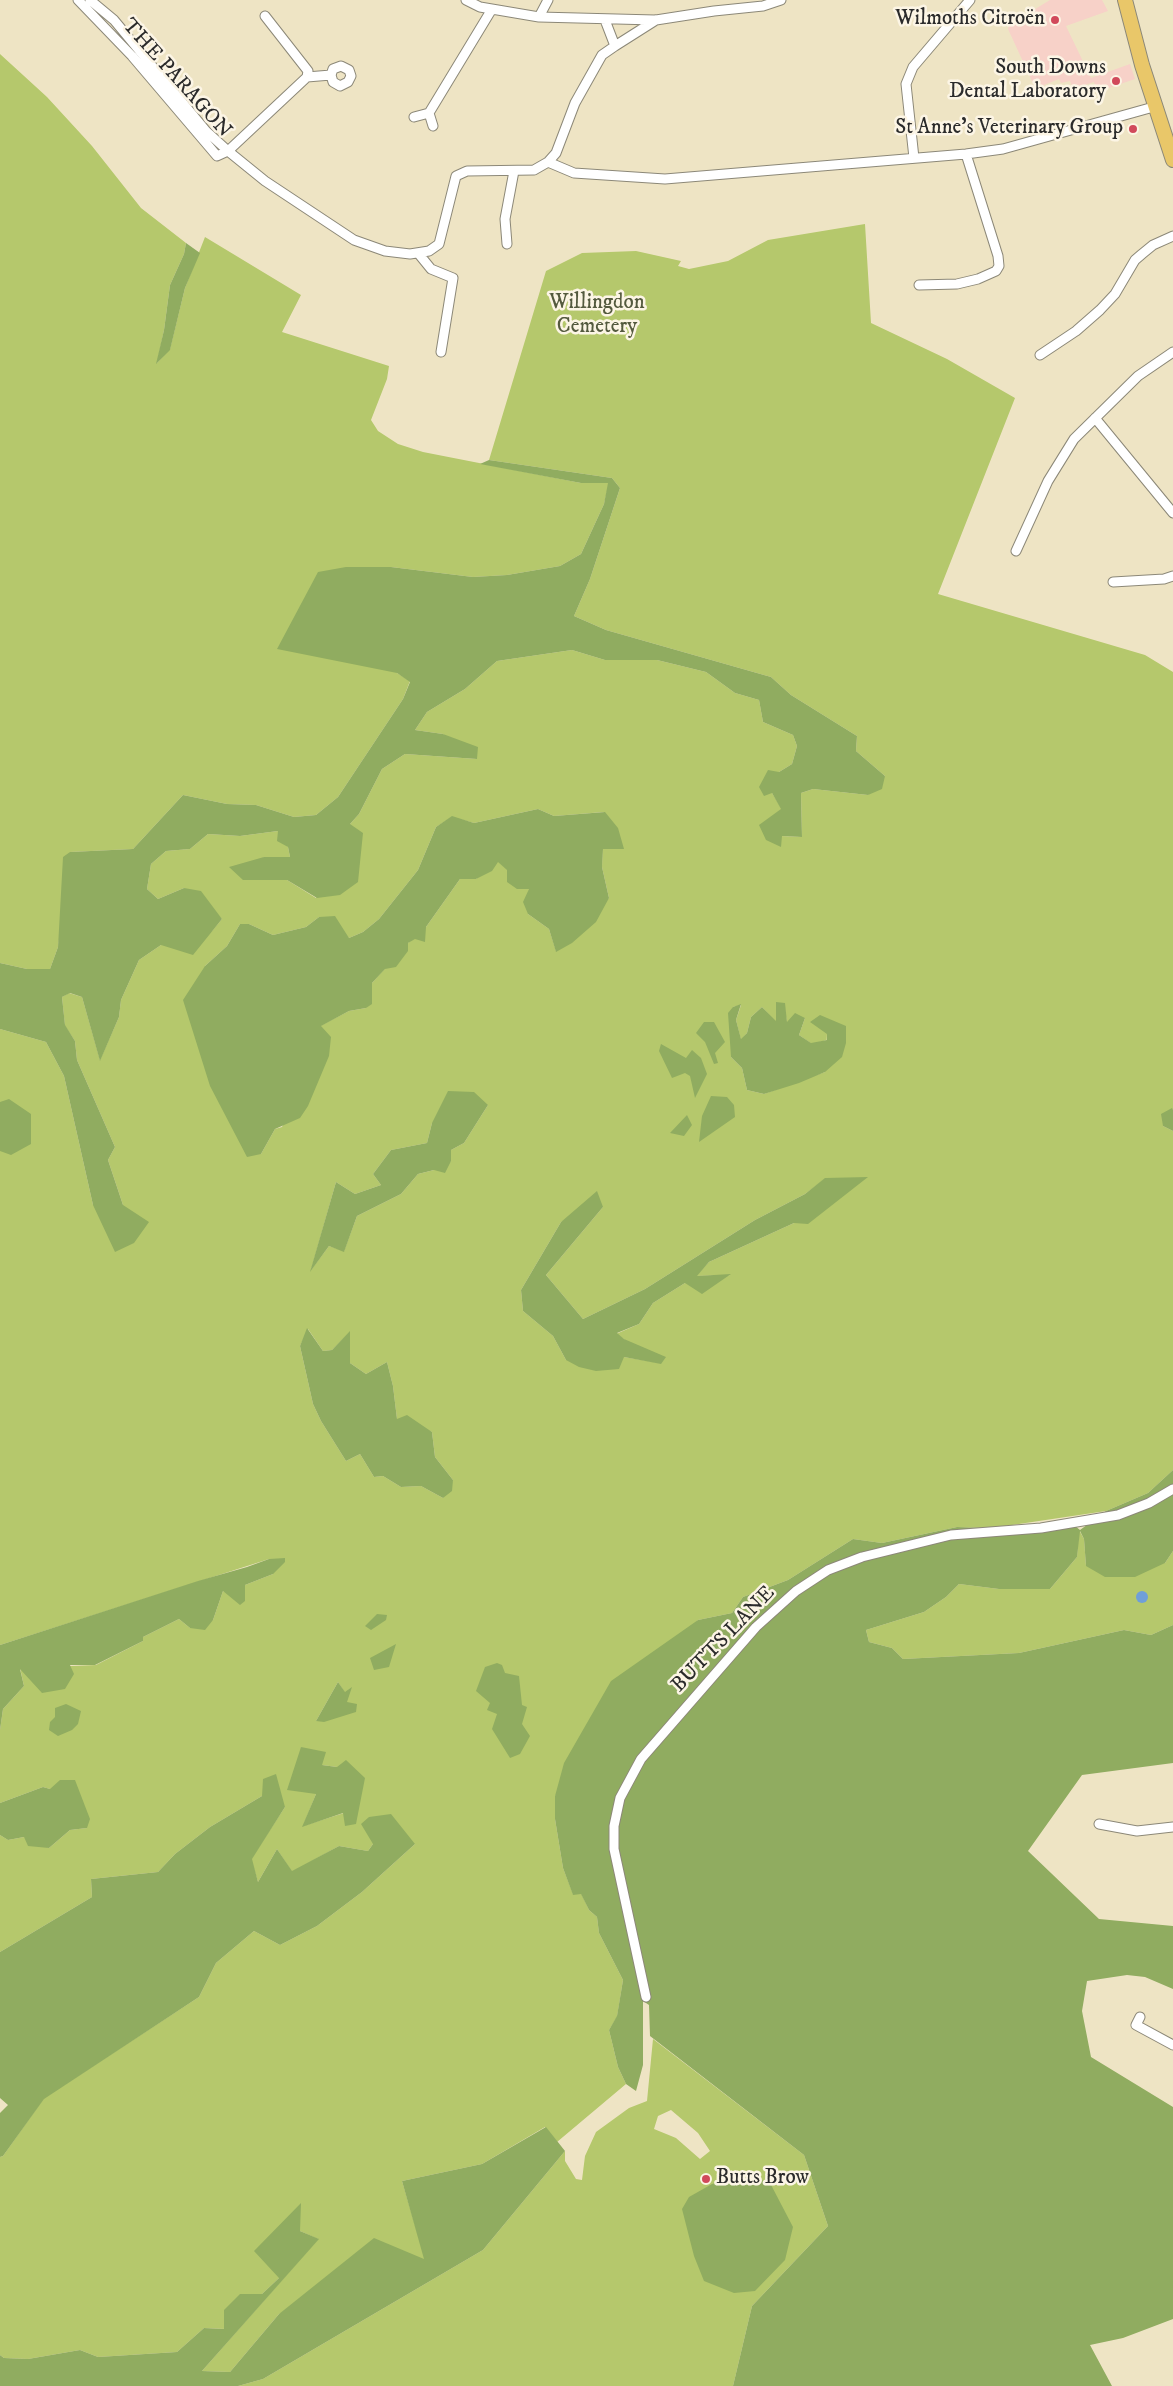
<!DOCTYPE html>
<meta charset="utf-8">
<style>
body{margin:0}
canvas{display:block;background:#eee4c4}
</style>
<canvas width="1173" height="2386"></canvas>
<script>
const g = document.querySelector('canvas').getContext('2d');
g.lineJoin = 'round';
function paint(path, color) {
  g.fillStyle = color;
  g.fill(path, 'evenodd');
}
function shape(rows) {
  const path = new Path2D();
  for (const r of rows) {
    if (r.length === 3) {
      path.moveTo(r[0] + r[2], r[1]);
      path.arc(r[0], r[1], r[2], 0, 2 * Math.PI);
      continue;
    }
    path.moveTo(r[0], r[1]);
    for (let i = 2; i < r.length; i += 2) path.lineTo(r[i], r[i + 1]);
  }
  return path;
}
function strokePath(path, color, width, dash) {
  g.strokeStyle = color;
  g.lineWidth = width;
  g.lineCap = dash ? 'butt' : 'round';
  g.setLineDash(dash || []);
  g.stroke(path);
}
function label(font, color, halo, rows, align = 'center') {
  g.font = font + ' "IM FELL DW Pica",serif';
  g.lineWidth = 5;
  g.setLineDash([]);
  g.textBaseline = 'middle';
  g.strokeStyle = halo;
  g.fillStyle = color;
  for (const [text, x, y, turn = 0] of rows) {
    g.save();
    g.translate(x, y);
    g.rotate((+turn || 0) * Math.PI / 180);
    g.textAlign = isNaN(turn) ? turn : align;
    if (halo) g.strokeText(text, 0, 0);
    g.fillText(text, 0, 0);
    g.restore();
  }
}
paint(shape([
 [1050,0,1102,0,1108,11,1066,26,1091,78,1130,64,1135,79,1097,92,1094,82,1073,89,1070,81,1061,83,1059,79,1044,85,1046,89,1037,92,1008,29,1009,25]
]), '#f7d1c8');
paint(shape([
 [0,54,47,97,92,146,141,208,186,243,184,254,170,285,164,330,157,363,170,349,185,288,205,237,301,295,282,332,389,366,387,379,371,420,378,431,398,444,423,452,581,483,609,483,604,504,581,554,560,566,507,575,473,577,391,567,346,567,397,673,410,681,403,699,338,797,316,815,294,817,256,805,227,804,183,795,133,849,70,852,58,947,50,969,27,969,0,963],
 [865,224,871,323,947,359,1015,398,938,594,1145,655,1173,672,1173,1110,1171,1109,1163,1126,1173,1131,1173,1470,1148,1493,1106,1511,992,1528,957,1527,882,1543,853,1539,788,1580,743,1597,732,1613,698,1620,555,1796,555,1819,563,1868,573,1894,581,1893,589,1910,597,1917,599,1933,623,1980,617,2017,609,2030,618,2067,626,2084,557,2142,545,2127,482,2164,402,2181,425,2259,279,2314,230,2372,202,2371,318,2239,300,2231,279,2278,225,2329,204,2328,177,2352,98,2357,80,2350,28,2359,4,2358,0,2355,0,2157,3,2156,44,2098,199,1997,216,1963,254,1931,280,1945,317,1926,362,1892,415,1844,373,1844,368,1851,339,1846,292,1872,277,1849,258,1882,251,1859,285,1807,262,1796,210,1827,175,1854,158,1872,91,1879,92,1897,0,1952,0,1835,8,1840,24,1837,49,1848,70,1830,87,1828,50,1789,43,1787,0,1803,0,1730,3,1709,24,1686,20,1668,96,1665,143,1641,143,1637,179,1619,190,1628,213,1620,223,1591,245,1601,245,1585,273,1574,269,1559,0,1645,0,1029,46,1042,64,1076,93,1205,123,1205,108,1160,115,1147,77,1060,75,1041,65,1026,62,997,69,993,82,997,100,1060,119,1017,121,1000,139,960,161,945,212,931,222,919,184,888,158,899,147,889,151,864,166,851,190,849,208,834,240,836,278,831,288,847,290,857,264,857,243,880,287,880,316,898,350,824,359,814,382,769,405,754,477,759,443,734,415,730,427,712,465,689,497,661,572,650,605,660,657,660,706,672,735,693,759,700,763,722,793,735,797,746,792,764,779,772,772,793,782,809,780,847,781,836,802,837,801,793,813,789,868,795,885,776,856,751,857,736,791,695,771,677,606,630,574,616,590,579,620,488,612,478,489,460,546,271,582,253,636,251,681,261,678,266,689,269,728,261,768,240],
 [538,809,554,816,604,812,602,867,609,898,556,951,549,929,528,914,529,888,498,861,476,879,460,879,426,927,408,943,372,983,366,1008,349,1011,320,1026,324,1031,282,1127,275,1129,261,1154,205,966,227,946,240,924,249,924,273,935,306,927,319,917,349,938,363,932,379,919,418,870,436,827,452,817,474,823],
 [784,1003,787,1023,805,1018,799,1035,812,1044,827,1040,827,1034,825,1072,764,1094,747,1090,742,1068,731,1057,733,1007,741,1005,736,1020,741,1040,747,1033,751,1017,762,1007,776,1022],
 [488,1105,464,1143,451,1150,451,1161,434,1170,418,1174,401,1194,357,1216,344,1251,329,1246,311,1270,336,1182,355,1194,381,1185,373,1174,391,1150,427,1143,432,1123],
 [825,1179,794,1223,709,1262,696,1276,730,1275,685,1283,653,1303,639,1324,616,1334,660,1363,624,1357,566,1360,553,1336,523,1311,521,1290,561,1222,603,1207,546,1275,583,1319,645,1289,755,1220,805,1194],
 [308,1329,323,1351,332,1350,350,1332,350,1363,366,1374,387,1362,393,1386,397,1419,432,1432,435,1457,453,1480,443,1498,421,1486,401,1487,383,1476,374,1477,360,1454,346,1461,321,1421,313,1404,300,1346],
 [338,1682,345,1693,347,1702,316,1721],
 [301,1747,322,1765,337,1767,356,1824,344,1813,303,1826,316,1794],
 [1079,1530,1084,1539,1086,1566,1165,1563,1173,1551,1173,1625,1151,1635,1124,1630,1019,1653,903,1659,892,1648,869,1642,866,1630,924,1612,946,1597,959,1584,999,1589,1050,1589,1077,1557],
 [653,2039,804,2155,828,2226,752,2306,733,2386,238,2386,263,2379,483,2250,565,2151,565,2161,576,2179,582,2180,585,2156,596,2132,629,2108,647,2101],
 [671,2110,698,2133,710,2151,700,2159,676,2138,654,2129,658,2116]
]), '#b5c86c');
paint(shape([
 [186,243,200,253,185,288,170,350,156,364,164,330,170,285,184,254],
 [489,460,612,478,620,488,590,579,574,616,606,630,771,677,791,695,857,736,856,751,885,776,882,789,868,795,813,789,801,793,802,837,782,836,781,847,766,840,759,825,781,809,772,793,764,796,759,787,768,770,779,772,792,764,797,746,793,735,763,722,759,700,735,693,706,672,657,660,605,660,572,650,497,661,465,689,427,712,415,730,443,734,478,747,477,759,405,754,382,769,359,814,350,824,363,833,358,882,340,895,317,898,287,880,243,880,229,867,264,857,290,857,288,847,277,841,278,831,240,836,208,834,190,849,166,851,151,864,147,889,158,899,184,888,201,891,222,919,193,955,161,945,139,960,121,1000,119,1017,100,1061,82,997,70,993,62,997,65,1025,75,1041,77,1060,115,1147,108,1160,123,1205,149,1222,134,1243,115,1252,93,1205,64,1076,46,1042,0,1029,0,963,27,969,50,969,58,947,63,857,70,852,133,849,183,795,227,804,256,805,294,817,316,815,338,797,403,699,410,682,397,673,277,649,318,572,346,567,391,567,473,577,507,575,560,566,581,554,604,504,608,483,581,483,480,464],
 [538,809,554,816,605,812,618,828,624,849,603,849,602,867,609,898,596,922,572,943,556,952,549,929,528,914,523,902,529,889,517,889,507,882,507,870,498,862,492,871,476,879,460,879,426,927,425,942,415,939,408,943,408,951,396,967,385,969,372,983,372,1004,366,1008,349,1011,321,1026,331,1037,329,1056,308,1106,300,1118,275,1129,261,1154,247,1157,210,1086,183,1000,205,966,227,946,240,924,249,924,273,935,306,927,319,917,335,916,349,938,363,932,379,919,418,870,436,827,452,816,474,823],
 [776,1002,785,1003,787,1022,795,1013,805,1018,799,1035,811,1043,827,1040,827,1034,810,1022,820,1015,846,1026,846,1043,842,1057,825,1072,799,1083,764,1094,747,1090,742,1068,731,1057,728,1013,733,1007,741,1004,736,1020,741,1039,747,1033,751,1017,762,1007,776,1021],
 [704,1022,714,1022,725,1042,715,1053,718,1063,714,1064,705,1042,696,1033],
 [661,1044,686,1058,692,1050,701,1058,707,1074,695,1098,690,1076,685,1073,672,1078,659,1051],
 [448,1091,474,1092,488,1105,464,1143,451,1150,451,1161,445,1173,434,1170,418,1174,401,1194,357,1216,344,1252,329,1246,310,1272,336,1182,355,1194,381,1185,373,1174,391,1150,427,1143,432,1123],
 [711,1096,727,1097,734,1105,735,1117,699,1142,702,1116],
 [9,1099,31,1114,31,1144,11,1155,0,1151,0,1102],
 [1172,1108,1173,1110,1173,1131,1163,1126,1161,1114],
 [687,1115,692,1125,684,1136,670,1133],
 [868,1177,808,1224,794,1223,709,1262,697,1276,731,1274,702,1294,685,1283,653,1303,639,1324,617,1333,624,1339,666,1357,661,1364,624,1357,619,1369,596,1371,579,1367,566,1360,553,1336,523,1311,521,1290,561,1222,597,1191,603,1207,546,1275,583,1319,645,1289,755,1220,805,1194,825,1178],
 [307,1328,323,1351,332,1350,350,1331,350,1363,366,1374,387,1362,393,1386,397,1419,407,1415,432,1432,435,1457,453,1480,452,1491,443,1498,421,1486,401,1487,383,1476,374,1477,360,1454,346,1461,321,1421,313,1404,300,1346],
 [1173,1470,1173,1551,1165,1563,1135,1577,1105,1577,1086,1566,1084,1539,1080,1531,1077,1557,1050,1589,999,1589,959,1584,946,1597,924,1612,866,1630,869,1642,892,1648,903,1659,1019,1653,1124,1630,1151,1635,1173,1625,1173,1763,1082,1775,1028,1851,1099,1919,1173,1926,1173,1989,1145,1977,1127,1975,1087,1981,1082,2011,1091,2057,1173,2107,1173,2319,1123,2338,1090,2345,1112,2386,733,2386,752,2306,828,2226,804,2155,650,2036,649,2005,643,2001,643,2065,636,2091,626,2084,618,2067,609,2030,617,2016,623,1980,599,1933,597,1917,589,1910,581,1894,573,1895,563,1868,555,1819,555,1796,564,1763,611,1681,698,1620,732,1613,743,1597,788,1580,853,1539,882,1543,957,1527,1018,1529,1075,1526,1080,1530,1106,1511,1148,1493],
 [285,1558,285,1562,273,1574,245,1585,245,1601,240,1605,223,1591,213,1620,205,1630,190,1628,179,1619,143,1637,143,1641,95,1665,70,1665,74,1674,65,1689,42,1693,20,1669,24,1686,3,1709,0,1730,0,1645,198,1581,247,1567,269,1559],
 [377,1614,387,1615,386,1620,371,1630,365,1626],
 [396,1644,389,1667,374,1670,370,1658],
 [497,1663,502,1665,505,1673,519,1676,522,1705,527,1707,522,1724,530,1736,520,1754,510,1758,492,1729,497,1714,487,1710,490,1703,476,1691,485,1667],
 [338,1682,345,1692,352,1687,347,1702,357,1704,356,1712,324,1722,316,1721],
 [66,1704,81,1711,78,1724,72,1730,58,1736,49,1730,50,1722,55,1717,55,1708],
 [301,1747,326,1752,322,1765,337,1767,346,1760,365,1778,356,1824,345,1826,343,1813,302,1827,316,1794,287,1790],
 [276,1774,285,1807,252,1859,258,1882,277,1849,292,1871,339,1846,368,1851,373,1844,361,1824,369,1817,391,1814,415,1844,362,1892,317,1926,280,1945,254,1931,216,1963,199,1997,44,2099,3,2156,0,2157,0,2113,8,2105,0,2098,0,1952,92,1897,91,1879,158,1872,175,1854,210,1827,262,1796,263,1779],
 [60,1780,75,1780,90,1819,87,1828,70,1830,49,1848,28,1846,24,1837,8,1840,0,1835,0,1803,43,1787,50,1789],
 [546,2127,565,2151,483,2250,263,2379,238,2386,0,2386,0,2355,4,2358,28,2359,80,2350,98,2357,177,2352,204,2328,224,2329,224,2310,240,2294,262,2294,279,2278,254,2251,301,2203,300,2231,319,2239,202,2371,230,2372,279,2314,374,2238,424,2259,402,2181,482,2164],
 [735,2178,769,2181,793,2227,785,2260,755,2291,734,2293,704,2281,694,2256,682,2209,689,2197,712,2184]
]), '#90ac60');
paint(shape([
 [1142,1597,6]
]), '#6f9fd9');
const street = shape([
 [78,0,132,56,217,156,228,151,307,77,308,71,265,16],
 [90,0,114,20,206,131,228,151,265,181,354,240,385,251,410,254,429,251,439,244,456,176,467,171,534,170,548,162,556,153,575,103,602,55,615,46,656,20,714,11,763,6,781,0],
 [466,0,480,7,539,17,655,20],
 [539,17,548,0],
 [605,20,615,46],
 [307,77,331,75,333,69,341,66,349,70,351,76,348,82,340,86,333,82,331,75],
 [429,113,433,126],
 [414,117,429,113,492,9],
 [914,158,906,84,913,67,970,0],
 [548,162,574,173,665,179,966,154,1003,149,1157,106],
 [507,244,505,219,514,171],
 [418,253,431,269,453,278,441,352],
 [919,285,957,284,978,279,996,271,999,266,998,256,966,154],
 [1040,355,1076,331,1100,310,1115,294,1135,260,1142,254,1153,245,1173,236],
 [1095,418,1173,513],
 [1016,551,1048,481,1074,439,1138,376,1173,352],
 [1113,582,1164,579,1173,576],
 [1099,1824,1137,1831,1173,1827],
 [646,1997,614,1849,614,1826,620,1798,641,1759,756,1627,796,1591,828,1570,862,1557,951,1535,1041,1528,1118,1515,1149,1503,1173,1489],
 [1140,2017,1136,2025,1173,2045]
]);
const primary = shape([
 [1125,0,1142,65,1173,160]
]);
strokePath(street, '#8c8878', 11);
strokePath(primary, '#8c8878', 16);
strokePath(street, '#fff', 9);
strokePath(primary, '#e9c769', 14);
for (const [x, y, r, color] of [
 [1055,20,5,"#d1495b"],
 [1116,81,5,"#d1495b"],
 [1133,129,5,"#d1495b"],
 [706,2179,5,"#d1495b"]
]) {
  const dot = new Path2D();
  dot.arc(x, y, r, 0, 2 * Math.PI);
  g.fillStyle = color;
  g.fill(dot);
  strokePath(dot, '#fcf5e5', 2);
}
label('21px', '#2b2b2b', '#fcf5e5', [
 ["Wilmoths Citroën",1045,20],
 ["South Downs",1106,69],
 ["Dental Laboratory",1106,93],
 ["St Anne's Veterinary Group",1123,129],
 ["Butts Brow",716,2179,"left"]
], 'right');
label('21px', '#2b2b2b', '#fcf5e5', [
 ["THE PARAGON",176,79,48],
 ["BUTTS LANE",724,1640,-46]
]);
label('21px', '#545a3e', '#fcf5e5', [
 ["Willingdon",597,304],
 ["Cemetery",597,328]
]);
</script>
